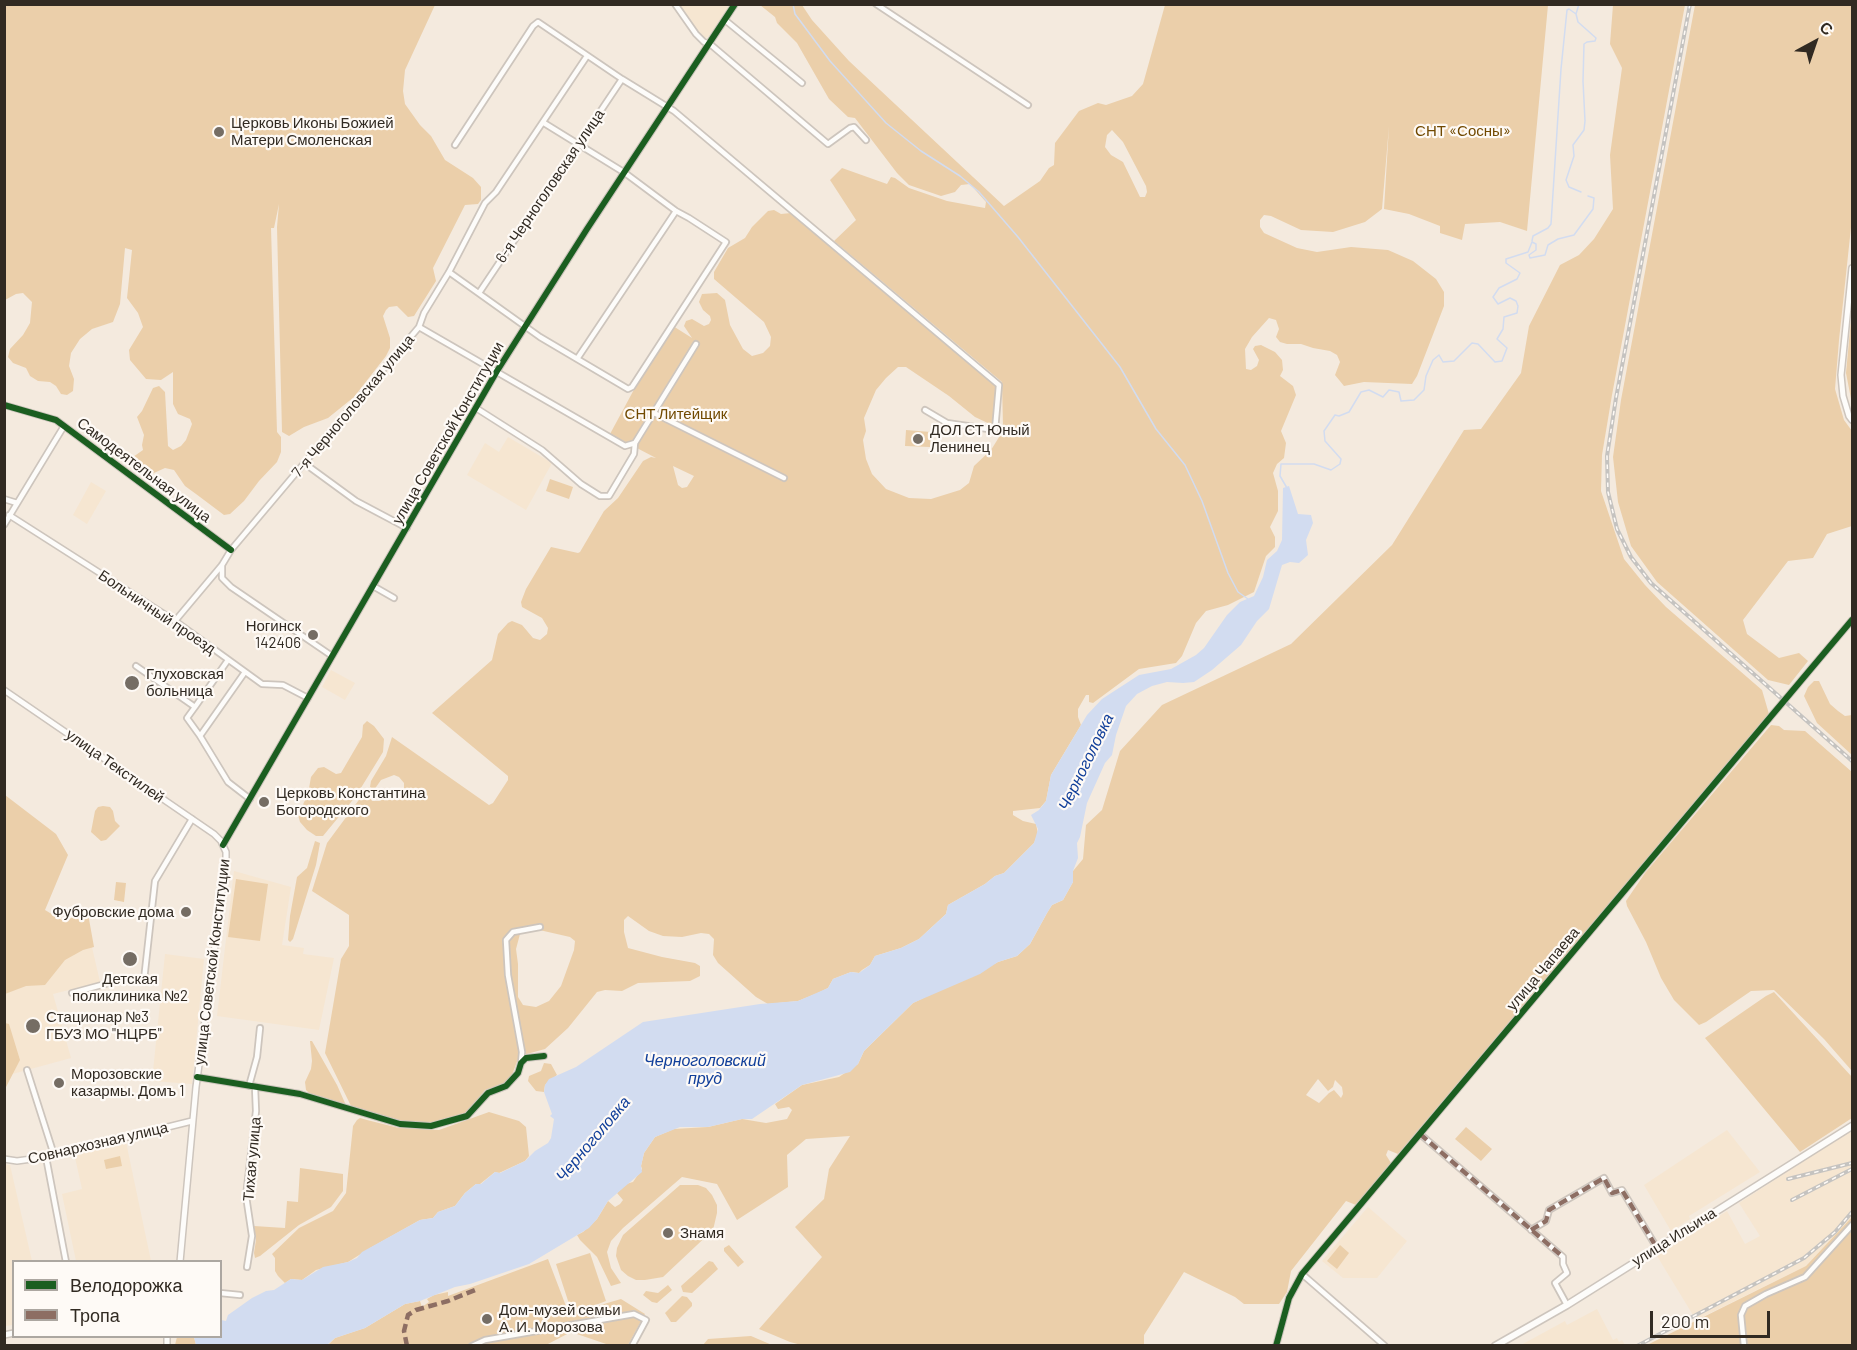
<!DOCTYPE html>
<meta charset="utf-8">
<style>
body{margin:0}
#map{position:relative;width:1857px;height:1350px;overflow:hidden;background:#f4eade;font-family:Barlow,sans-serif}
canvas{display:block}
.frame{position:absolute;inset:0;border:6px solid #312a22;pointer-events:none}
.legend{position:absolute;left:12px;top:1260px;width:210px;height:78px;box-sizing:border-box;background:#fefaf6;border:2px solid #aca7a1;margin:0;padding:8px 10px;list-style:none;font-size:18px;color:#312a22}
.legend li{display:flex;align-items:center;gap:12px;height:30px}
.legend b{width:30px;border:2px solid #aca7a1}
.north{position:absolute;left:1785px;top:12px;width:60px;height:60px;-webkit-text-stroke:4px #fefaf6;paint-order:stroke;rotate:40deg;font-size:16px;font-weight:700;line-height:24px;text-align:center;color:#312a22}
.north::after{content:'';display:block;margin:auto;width:21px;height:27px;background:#312a22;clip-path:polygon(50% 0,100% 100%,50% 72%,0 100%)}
.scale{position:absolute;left:1650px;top:1311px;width:120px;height:27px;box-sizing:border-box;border:3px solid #312a22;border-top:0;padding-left:8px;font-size:18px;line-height:21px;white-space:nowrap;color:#312a22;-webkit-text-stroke:4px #fefaf6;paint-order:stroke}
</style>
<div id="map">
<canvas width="1857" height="1350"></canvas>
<div class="frame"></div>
<ul class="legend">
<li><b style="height:8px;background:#1b5e20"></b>Велодорожка</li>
<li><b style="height:8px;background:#8d6e63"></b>Тропа</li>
</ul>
<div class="north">С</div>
<div class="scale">200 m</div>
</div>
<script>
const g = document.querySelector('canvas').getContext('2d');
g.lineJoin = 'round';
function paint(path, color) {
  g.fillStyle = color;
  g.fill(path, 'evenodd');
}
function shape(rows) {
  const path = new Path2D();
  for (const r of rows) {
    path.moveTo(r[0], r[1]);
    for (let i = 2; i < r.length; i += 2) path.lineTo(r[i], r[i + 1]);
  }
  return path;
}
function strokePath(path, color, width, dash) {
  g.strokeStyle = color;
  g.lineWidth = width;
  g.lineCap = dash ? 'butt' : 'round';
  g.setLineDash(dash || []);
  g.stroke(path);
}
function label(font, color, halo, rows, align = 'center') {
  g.font = font + ' Barlow,sans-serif';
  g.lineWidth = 4.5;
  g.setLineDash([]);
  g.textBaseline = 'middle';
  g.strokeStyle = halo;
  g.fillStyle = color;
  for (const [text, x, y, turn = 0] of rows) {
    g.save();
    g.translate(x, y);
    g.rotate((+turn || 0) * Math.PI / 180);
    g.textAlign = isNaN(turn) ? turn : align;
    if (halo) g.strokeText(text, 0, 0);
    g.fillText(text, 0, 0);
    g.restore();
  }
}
paint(shape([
 [680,5,730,5,709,36,704,39],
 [508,437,552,463,526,510,467,475,485,443,499,452],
 [91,482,106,491,87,524,73,515],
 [331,670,355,683,345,700,322,687],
 [234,871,291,887,282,945,304,948,303,954,334,958,319,1030,217,1016],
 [88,930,100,982,53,994,71,1058,5,1076,4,981],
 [165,954,204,959,192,1084,152,1081],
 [1727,1130,1760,1172,1689,1216,1690,1219,1671,1231,1644,1185],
 [1852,1130,1852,1217,1806,1266,1696,1320,1657,1256,1727,1211,1745,1244,1760,1236,1739,1203],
 [126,1142,151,1261,76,1261,62,1194,82,1189,74,1153],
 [4,1164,10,1165,32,1261,14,1262,13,1325,5,1326],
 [1368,1207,1407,1241,1377,1278,1343,1278,1322,1261],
 [1597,1309,1613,1340,1617,1338,1619,1342,1622,1340,1625,1345,1521,1345,1565,1321,1567,1325]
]), '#f6e6d1');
paint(shape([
 [4,5,435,5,405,70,403,91,405,104,420,125,431,136,445,160,473,178,481,187,481,200,478,204,465,205,433,268,436,281,414,316,408,317,397,306,389,307,386,310,383,316,390,338,390,348,386,356,354,397,328,418,304,427,289,436,282,432,277,227,279,204,274,228,271,228,277,432,281,437,281,452,277,462,259,481,244,501,230,514,224,515,196,494,185,486,174,470,165,468,145,477,134,469,131,464,133,457,143,450,142,445,144,435,137,417,142,411,153,388,159,386,165,392,168,446,173,450,181,446,186,440,192,424,190,419,178,414,173,404,173,372,161,380,146,379,130,360,129,350,143,327,138,313,127,298,132,250,125,248,120,304,113,322,92,329,80,339,71,353,69,366,74,379,73,391,67,395,61,394,56,386,50,382,38,381,30,376,26,368,13,363,8,357,10,349,23,335,30,323,32,302,23,293,16,294,5,300],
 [760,5,802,5,812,20,849,61,1004,206,1040,181,1049,168,1054,165,1055,143,1079,111,1098,103,1106,105,1132,96,1143,84,1165,5,1548,5,1527,231,1500,222,1465,224,1462,240,1440,233,1440,226,1409,214,1384,209,1389,126,1382,209,1365,222,1333,232,1301,230,1271,216,1264,215,1260,220,1260,227,1264,233,1297,248,1317,252,1351,247,1388,250,1413,261,1436,279,1444,292,1444,306,1417,376,1412,384,1364,382,1344,386,1335,375,1340,362,1337,355,1330,351,1313,348,1301,344,1287,344,1280,342,1276,337,1279,329,1276,320,1269,318,1252,337,1245,349,1246,369,1251,370,1257,366,1259,360,1253,349,1255,346,1261,345,1275,352,1282,360,1283,370,1280,376,1293,386,1296,395,1281,431,1286,443,1284,458,1277,464,1273,473,1278,491,1278,511,1270,527,1275,537,1275,547,1266,556,1254,592,1228,605,1206,611,1196,623,1182,656,1176,663,1139,669,1093,703,1089,702,1089,695,1086,695,1078,709,1078,717,1081,725,1051,775,1046,801,1040,808,1013,811,1013,815,1023,821,1036,824,1038,834,1034,843,1004,873,995,876,985,884,948,905,946,914,919,939,901,948,875,956,870,965,862,970,859,973,851,972,833,979,828,988,818,993,798,1001,768,1004,756,997,718,963,713,955,714,939,709,934,701,933,682,937,663,936,649,931,628,916,624,920,624,932,628,948,662,957,695,963,700,966,700,976,690,981,638,983,622,991,605,990,597,992,568,1028,545,1049,523,1055,518,1059,512,1075,504,1083,485,1090,466,1113,431,1124,400,1121,355,1109,351,1106,325,1053,341,959,349,946,349,915,312,891,327,843,364,793,369,795,372,801,379,801,400,792,404,788,404,783,399,777,394,775,381,780,374,790,370,787,371,781,386,756,392,737,489,805,493,803,508,780,508,776,432,713,492,660,498,634,508,623,512,621,522,625,533,638,540,640,547,634,548,628,542,618,522,607,521,602,526,589,551,547,578,553,580,552,604,511,618,498,643,461,651,457,656,458,610,434,637,384,673,326,692,338,684,326,686,321,692,319,704,326,709,324,711,320,710,316,703,310,699,302,702,294,717,293,725,300,730,325,743,349,752,356,763,353,770,346,771,337,764,322,714,279,714,272,728,248,745,238,752,227,768,211,774,210,781,214,791,213,997,386,992,425,975,417,949,396,906,367,898,367,886,378,876,390,864,418,866,431,863,440,866,459,872,474,886,489,909,498,931,499,960,490,969,483,974,466,991,450,1001,434,1003,427,1002,382,834,241,856,220,830,180,842,168,887,184,891,177,895,178,909,188,947,201,985,208,986,202,970,184,961,185,955,192,941,196,909,185,897,173,855,118,848,117,829,99,797,43,777,23,775,17],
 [1112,130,1123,142,1146,186,1147,192,1145,197,1140,197,1123,162,1111,155,1105,147,1107,135],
 [673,466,694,476,687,487,682,488,678,485],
 [535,929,570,937,575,941,574,950,561,986,549,1001,536,1007,523,1005,518,997,518,964,516,949,520,934,527,930],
 [1613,5,1685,5,1612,395,1602,455,1601,491,1624,559,1645,585,1666,607,1762,690,1769,714,1398,1154,1388,1150,1386,1155,1391,1163,1356,1205,1346,1201,1291,1271,1287,1292,1279,1304,1244,1304,1235,1297,1184,1272,1144,1335,1144,1345,805,1346,790,1342,759,1329,822,1257,795,1227,824,1199,829,1169,850,1136,806,1139,787,1155,788,1187,737,1220,717,1184,682,1177,623,1228,611,1241,607,1252,611,1268,621,1283,611,1286,597,1257,580,1240,577,1235,583,1232,597,1219,608,1201,615,1207,620,1204,623,1200,617,1193,626,1184,633,1182,642,1169,641,1166,644,1153,655,1137,674,1129,708,1127,742,1119,766,1123,787,1119,792,1110,789,1107,778,1109,775,1104,802,1085,839,1077,858,1064,864,1051,913,1003,998,962,1017,956,1030,944,1047,913,1052,905,1063,900,1073,882,1073,871,1083,859,1086,825,1102,810,1120,751,1162,705,1291,644,1392,545,1464,430,1481,429,1521,373,1529,326,1560,265,1579,255,1594,239,1613,209,1610,155,1622,68,1610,44],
 [1318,1079,1328,1091,1333,1087,1335,1080,1342,1087,1343,1094,1341,1098,1334,1090,1329,1093,1319,1103,1306,1095],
 [1695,5,1852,5,1852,218,1839,340,1835,389,1844,420,1852,431,1852,526,1827,534,1813,558,1788,561,1743,620,1747,634,1779,658,1799,653,1808,661,1789,685,1768,680,1657,582,1631,546,1618,502,1613,457,1621,400],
 [1852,309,1852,404,1846,373],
 [906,430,931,432,930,447,905,446],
 [550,479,573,487,569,499,546,491],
 [1814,681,1819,681,1830,704,1838,711,1845,716,1852,715,1852,755,1817,723,1804,696,1808,687],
 [367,721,374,726,384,739,383,752,356,796,323,836,316,836,307,830,300,822,298,815,308,794,311,777,318,768,324,767,336,774,341,773,362,737,363,725],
 [1771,725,1779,726,1784,730,1805,731,1852,772,1852,1071,1824,1039,1774,990,1751,991,1706,1022,1699,1025,1674,1000,1661,978,1646,942,1627,906,1626,901,1645,873],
 [5,795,56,834,68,855,45,910,65,922,87,908,94,947,83,950,65,960,45,985,26,986,5,994],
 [103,806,110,807,113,811,115,821,120,826,106,840,101,841,91,832,95,811,98,807],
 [315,841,320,843,316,865,293,939,290,942,288,940,290,916,297,877,307,868],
 [236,879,268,884,260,941,228,937],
 [116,882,126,883,124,902,114,900],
 [1774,992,1852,1077,1852,1118,1800,1152,1705,1038,1766,996],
 [5,1023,9,1024,20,1060,5,1089],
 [310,1041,312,1041,337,1085,345,1103,344,1105,310,1094,306,1090,305,1082,311,1069,312,1061],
 [544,1063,551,1064,557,1075,545,1085,544,1092,536,1091,528,1081,529,1076,541,1071],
 [489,1112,519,1121,526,1127,529,1156,525,1161,499,1173,495,1172,480,1184,476,1184,465,1193,455,1206,438,1212,433,1218,420,1220,372,1247,348,1262,316,1270,302,1280,291,1279,285,1283,278,1276,275,1271,275,1258,272,1254,299,1228,333,1211,346,1193,353,1126,357,1120,360,1118,367,1120,399,1128,439,1130],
 [1466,1127,1492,1149,1481,1161,1455,1139],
 [120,1156,122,1166,106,1169,104,1160],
 [300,1168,343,1174,343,1191,331,1207,299,1225,260,1256,255,1258,254,1253,256,1240,254,1226,285,1228,287,1201,298,1202],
 [680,1185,698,1185,706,1188,712,1195,717,1205,717,1213,713,1230,663,1277,645,1280,636,1280,628,1276,621,1270,616,1256,617,1248,623,1235],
 [1852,1217,1852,1345,1645,1346,1806,1266],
 [729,1245,744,1262,738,1267,724,1251,724,1248],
 [1340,1245,1349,1253,1337,1269,1327,1261],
 [590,1253,606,1301,580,1311,621,1299,645,1314,628,1345,609,1345,571,1332,546,1345,327,1346,335,1338,365,1328,405,1304,420,1301,422,1307,429,1302,427,1299,434,1295,448,1292,448,1296,548,1259,569,1314,572,1313,556,1264],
 [709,1261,713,1262,718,1269,692,1293,683,1292,681,1286],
 [668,1285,672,1290,657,1303,652,1302,643,1295,646,1291,658,1293],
 [682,1296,687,1297,692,1303,692,1306,676,1322,671,1322,665,1313],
 [751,1336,772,1345,703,1345,708,1339],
 [177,1337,194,1337,196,1345,175,1345]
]), '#ebcfaa');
paint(shape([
 [1289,486,1298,514,1311,515,1313,523,1306,540,1308,555,1299,563,1290,562,1282,565,1269,609,1257,621,1241,645,1212,670,1194,682,1183,683,1167,682,1152,686,1137,694,1126,706,1116,735,1112,755,1105,763,1087,803,1080,837,1077,843,1078,858,1073,871,1073,882,1063,900,1052,905,1047,913,1030,944,1017,956,998,962,980,974,913,1003,864,1051,858,1064,850,1072,802,1085,752,1119,742,1119,708,1127,680,1127,655,1137,644,1153,641,1166,642,1172,608,1201,597,1219,589,1228,529,1264,470,1284,455,1287,420,1301,405,1304,365,1328,335,1338,327,1345,196,1345,194,1337,220,1336,221,1320,226,1321,228,1315,252,1298,266,1291,274,1290,291,1279,302,1280,323,1267,348,1262,357,1258,362,1252,420,1220,433,1218,438,1212,455,1206,465,1193,476,1184,481,1184,495,1172,500,1173,525,1161,535,1151,548,1143,551,1138,554,1119,550,1116,552,1114,544,1092,545,1085,549,1079,576,1067,643,1022,760,1004,798,1001,828,988,833,979,838,977,851,972,859,973,870,965,875,956,901,948,919,939,946,914,948,905,985,884,995,876,1004,873,1034,843,1038,829,1031,815,1039,810,1046,801,1051,775,1087,715,1102,699,1139,675,1171,669,1196,655,1204,648,1227,615,1240,602,1254,596,1263,577,1267,560,1277,551,1282,540,1283,488]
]), '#d2dcf0');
strokePath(shape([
 [793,4,795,14,830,61,886,123,921,151,960,176,979,192,1018,237,1120,367,1156,429,1185,465,1202,501,1228,573,1238,592,1248,599],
 [1579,4,1576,14,1578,22,1596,38,1595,41,1587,42,1584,44,1583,81,1585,121,1584,130,1573,145,1574,156,1566,180,1569,187,1581,192],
 [1532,241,1533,236,1548,228,1551,224,1561,69,1567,10,1569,9,1576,14],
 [1287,488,1280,476,1281,464,1314,464,1331,470,1340,464,1341,459,1325,441,1324,431,1335,415,1339,416,1349,412,1361,392,1369,390,1383,397,1389,390,1399,392,1401,401,1414,400,1424,390,1426,376,1433,360,1439,355,1443,362,1454,361,1472,343,1478,344,1495,362,1502,361,1507,348,1497,339,1503,329,1504,317,1517,313,1518,306,1516,301,1510,298,1498,304,1493,297,1499,288,1517,279,1520,273,1506,263,1506,259,1528,252,1532,242,1536,244,1536,250,1529,255,1530,258,1545,255,1548,245,1558,239,1574,235,1593,209,1594,198,1588,196]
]), '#d2dcf0', 1.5);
const minor = shape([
 [675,4,696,34,704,42,710,44,828,144,850,128,854,127,866,140],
 [876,4,1028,105],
 [725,20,802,83],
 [455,145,533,26,538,22,622,79,674,111,999,385,995,430,947,423,925,410],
 [449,272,540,337,628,389,632,387,726,242,689,218,676,211,625,173,544,123],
 [479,293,622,79],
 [419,327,625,446,635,443],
 [577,359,676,211],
 [4,405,56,420,231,550],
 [476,408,542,450,581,484,600,496,609,496,634,454,635,443,696,344],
 [654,413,784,478],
 [304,463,356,501,407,528],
 [4,499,17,503],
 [9,515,175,621,262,684,283,685,308,698],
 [4,525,64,426],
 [222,565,222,578,231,587,332,656],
 [373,586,394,598],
 [175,621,222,565,231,550,419,327,424,313,449,272,485,203,496,192,587,56],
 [136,666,195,707,228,660],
 [245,672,200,736,228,782,250,799],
 [195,707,187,718,200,736],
 [72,993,120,980,144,980,155,881,192,819],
 [521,1063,522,1052,508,975,506,940,513,932,540,927],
 [27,1070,54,1155],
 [197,1077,300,1094,400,1124,431,1126,467,1116,488,1093,506,1086,518,1073,521,1063,526,1058,544,1056],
 [249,1086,257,1057,260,1028],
 [1420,1134,1563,1257,1563,1264,1567,1273,1555,1283,1567,1305],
 [46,1157,66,1262],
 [1531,1230,1546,1221,1549,1210,1604,1178,1612,1193,1622,1190,1657,1248],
 [247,1267,252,1236,246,1196,256,1111,255,1087],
 [1302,1274,1385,1346],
 [220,1293,240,1295],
 [472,1346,485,1340,634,1314,646,1320,632,1346],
 [1744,1346,1741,1315,1745,1306,1766,1294,1805,1277,1852,1225]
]);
const tertiary = shape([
 [1852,268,1841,375,1843,396,1849,416,1852,420],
 [4,690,214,834,221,841,226,852,226,863,196,1087,180,1262],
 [223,845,497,371,587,229,735,4],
 [4,1159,17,1161,46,1157,192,1121],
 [4,1335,14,1333],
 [167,1336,167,1346],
 [1276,1346,1289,1298,1302,1274,1852,620]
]);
const secondary = shape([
 [1495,1346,1567,1305,1852,1126]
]);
strokePath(minor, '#cdc5bd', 8);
strokePath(tertiary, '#cdc5bd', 8);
strokePath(secondary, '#cdc5bd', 9);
strokePath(minor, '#fdfcfa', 4.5);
strokePath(tertiary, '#fdfcfa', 5);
strokePath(secondary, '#fdfcfa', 6);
const rail = shape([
 [1690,4,1616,398,1607,456,1608,492,1617,529,1631,557,1651,583,1852,761],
 [1788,1179,1852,1163],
 [1792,1200,1852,1169],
 [1637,1346,1804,1258,1835,1232,1852,1212]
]);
strokePath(rail, '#c5c3c0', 4);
strokePath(rail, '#fefaf6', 1.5, [4.5]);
strokePath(shape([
 [1420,1134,1563,1257],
 [1531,1230,1546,1221,1549,1210,1604,1178,1612,1193,1622,1190,1657,1248],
 [407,1346,404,1331,408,1315,416,1310,448,1301,475,1290]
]), '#8d6e63', 4.5, [9, 4.5]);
strokePath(shape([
 [4,405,56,420,231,550],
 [223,845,497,371,587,229,735,4],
 [197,1077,300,1094,400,1124,431,1126,467,1116,488,1093,506,1086,518,1073,521,1063,526,1058,544,1056],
 [1276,1346,1289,1298,1302,1274,1852,620]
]), '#1b5e20', 6);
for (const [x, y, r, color] of [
 [219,132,6,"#756d64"],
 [918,439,6,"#756d64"],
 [313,635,6,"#756d64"],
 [132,683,8,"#756d64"],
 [264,802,6,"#756d64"],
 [186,912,6,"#756d64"],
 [130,959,8,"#756d64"],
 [33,1026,8,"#756d64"],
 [59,1083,6,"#756d64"],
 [668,1233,6,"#756d64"],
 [487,1319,6,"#756d64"]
]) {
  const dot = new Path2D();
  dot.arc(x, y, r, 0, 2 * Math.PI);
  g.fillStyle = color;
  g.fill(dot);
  strokePath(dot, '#fefaf6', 2);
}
label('15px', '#312a22', '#fefaf6', [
 ["Церковь Иконы Божией",231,123],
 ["Матери Смоленская",231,140],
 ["ДОЛ СТ Юный",930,430],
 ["Ленинец",930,447],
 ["Ногинск",301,626,"right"],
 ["142406",301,643,"right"],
 ["Глуховская",146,674],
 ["больница",146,691],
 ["Церковь Константина",276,793],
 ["Богородского",276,810],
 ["Фубровские дома",174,912,"right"],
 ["Детская",130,979,"center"],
 ["поликлиника №2",130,996,"center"],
 ["Стационар №3",46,1017],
 ["ГБУЗ МО \"НЦРБ\"",46,1034],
 ["Морозовские",71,1074],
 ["казармы. Домъ 1",71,1091],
 ["Знамя",680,1233],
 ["Дом-музей семьи",499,1310],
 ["А. И. Морозова",499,1327]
], 'left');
label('15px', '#714900', '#fefaf6', [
 ["СНТ «Сосны»",1463,131],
 ["СНТ Литейщик",676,414]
]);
label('15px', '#312a22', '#fefaf6', [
 ["6-я Черноголовская улица",550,186,-56],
 ["7-я Черноголовская улица",353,406,-50],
 ["улица Советской Конституции",448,433,-60],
 ["Самодеятельная улица",144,470,37],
 ["Больничный проезд",157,612,34],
 ["улица Текстилей",115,766,35],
 ["улица Советской Конституции",212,962,-83],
 ["улица Чапаева",1543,969,-50],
 ["Совнархозная улица",98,1143,-13],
 ["Тихая улица",252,1159,-85],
 ["улица Ильича",1674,1237,-32]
]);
label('italic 16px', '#113f9a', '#fefaf6', [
 ["Черноголовка",1086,762,-64],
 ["Черноголовский",705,1061],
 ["пруд",705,1079],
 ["Черноголовка",593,1139,-50]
]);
</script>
